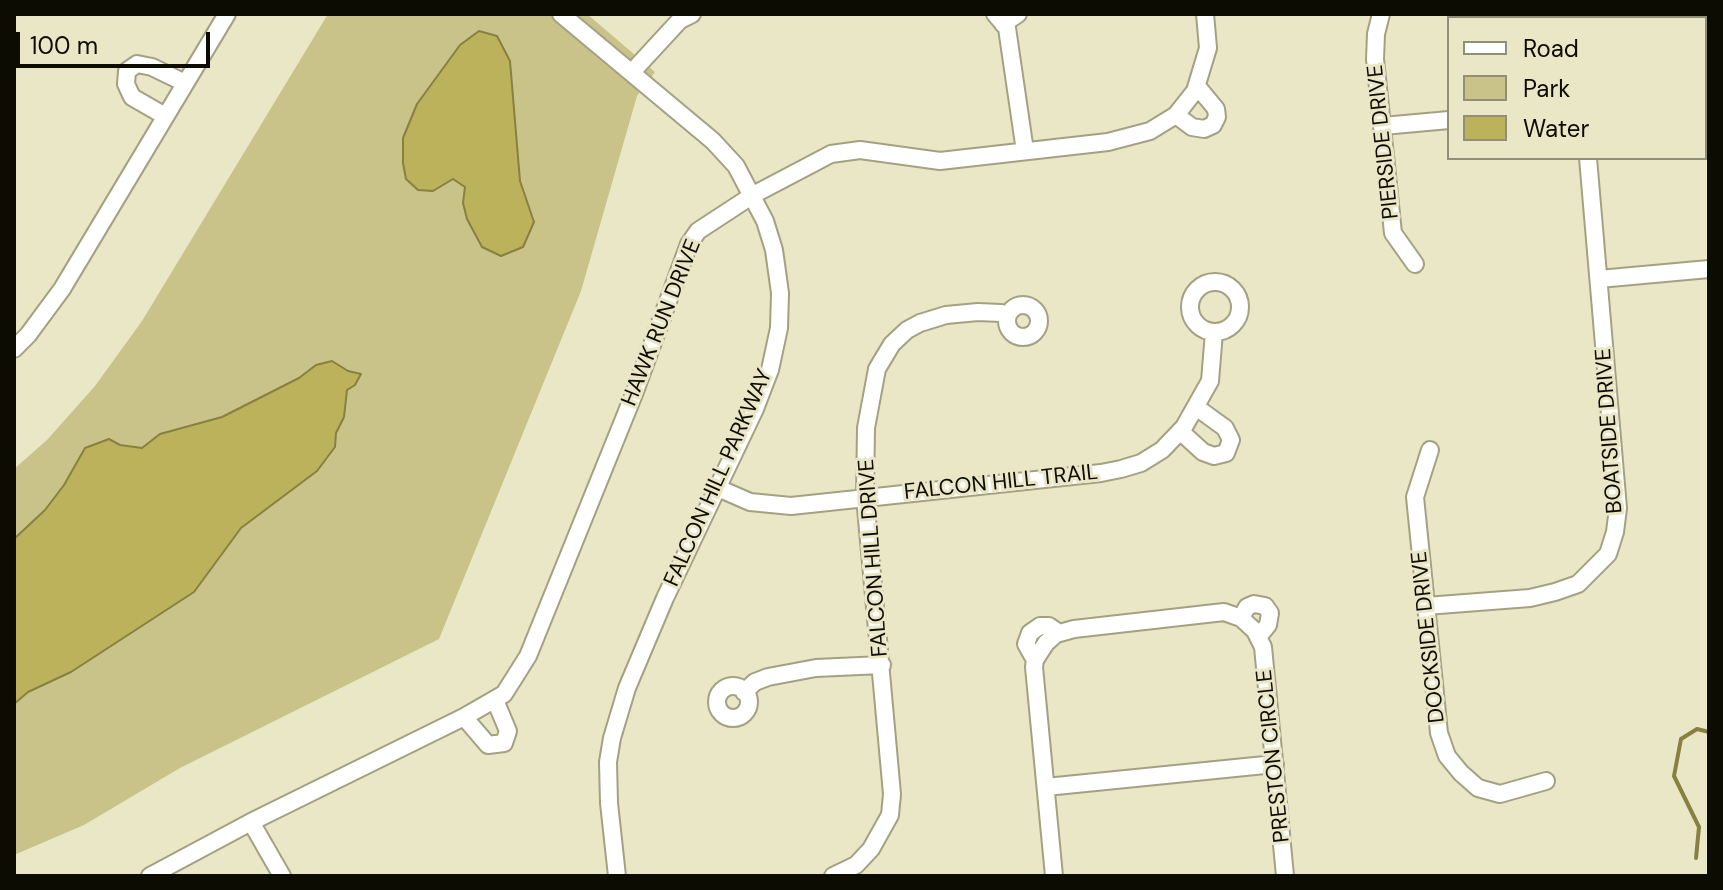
<!DOCTYPE html>
<style>
body{margin:0}
#map{position:relative;width:1723px;height:890px;overflow:hidden;background:#eae7c7;font-family:"DM Sans",sans-serif}
canvas{display:block}
.frame{position:absolute;inset:0;border:16px solid #0d0c03;pointer-events:none}
.legend{position:absolute;left:1447px;top:16px;width:260px;height:144px;box-sizing:border-box;background:#eae7c7;border:2px solid #928f79;margin:0;padding:10px 14px;list-style:none;font-size:24px;color:#0d0c03}
.legend li{display:flex;align-items:center;gap:16px;height:40px}
.legend b{width:40px;border:2px solid #928f79}
.scale{position:absolute;left:16px;top:32px;width:194px;height:36px;box-sizing:border-box;border:4px solid #0d0c03;border-top:0;padding-left:10px;font-size:24px;line-height:28px;white-space:nowrap;color:#0d0c03;-webkit-text-stroke:6px #eae7c7;paint-order:stroke}
</style>
<div id="map">
<canvas width="1723" height="890"></canvas>
<div class="frame"></div>
<ul class="legend">
<li><b style="height:10px;background:#fff"></b>Road</li>
<li><b style="height:22px;background:#c9c38a"></b>Park</li>
<li><b style="height:22px;background:#bcb25c"></b>Water</li>
</ul>
<div class="scale">100 m</div>
</div>
<script>
const g = document.querySelector('canvas').getContext('2d');
g.lineJoin = 'round';
function paint(path, color) {
  g.fillStyle = color;
  g.fill(path, 'evenodd');
}
function shape(rows) {
  const path = new Path2D();
  for (const r of rows) {
    if (r.length === 3) {
      path.moveTo(r[0] + r[2], r[1]);
      path.arc(r[0], r[1], r[2], 0, 2 * Math.PI);
      continue;
    }
    path.moveTo(r[0], r[1]);
    for (let i = 2; i < r.length; i += 2) path.lineTo(r[i], r[i + 1]);
  }
  return path;
}
function strokePath(path, color, width, dash) {
  g.strokeStyle = color;
  g.lineWidth = width;
  g.lineCap = dash ? 'butt' : 'round';
  g.setLineDash(dash || []);
  g.stroke(path);
}
function label(font, color, halo, rows, align = 'center') {
  g.font = font + ' "DM Sans",sans-serif';
  g.lineWidth = 6;
  g.setLineDash([]);
  g.textBaseline = 'middle';
  g.strokeStyle = halo;
  g.fillStyle = color;
  for (const [text, x, y, turn = 0] of rows) {
    g.save();
    g.translate(x, y);
    g.rotate((+turn || 0) * Math.PI / 180);
    g.textAlign = isNaN(turn) ? turn : align;
    if (halo) g.strokeText(text, 0, 0);
    g.fillText(text, 0, 0);
    g.restore();
  }
}
paint(shape([
 [328,14,587,14,655,72,637,96,581,291,439,639,180,768,84,825,14,855,14,469,47,440,95,386,142,321]
]), '#c9c38a');
const water = shape([
 [479,31,497,36,510,61,520,181,534,222,523,247,501,256,482,247,467,219,463,203,465,187,453,179,433,191,418,190,406,179,403,163,403,138,417,104,460,45,479,31],
 [332,361,348,371,361,374,355,385,347,390,344,417,336,433,335,447,317,471,241,528,194,592,71,672,28,692,14,704,14,539,45,510,64,485,85,448,109,439,120,445,142,448,160,434,222,417,299,378,316,365,332,361]
]);
paint(water, '#bcb25c');
strokePath(water, '#888041', 2);
strokePath(shape([
 [1696,858,1699,827,1674,776,1681,739,1697,729,1709,732]
]), '#888041', 4);
const street = shape([
 [561,14,713,141,736,166,765,221,774,250,780,293,779,328,770,370,755,409,665,598,627,688,612,738,608,762,609,803,617,876],
 [995,14,1007,28,1025,151],
 [1381,14,1376,34,1375,59,1393,233,1415,264],
 [1003,24,1018,14],
 [632,72,680,20,692,14],
 [1705,98,1709,98],
 [1176,115,1192,127,1204,129,1213,125,1217,117,1216,109,1197,86],
 [165,116,132,97,126,84,127,71,137,64,152,67,185,83],
 [1383,126,1449,120],
 [1599,279,1709,269],
 [1215,307,25],
 [1023,321,16],
 [14,349,28,335,62,289,227,14],
 [1180,431,1203,452,1214,456,1226,453,1231,440,1225,428,1196,407],
 [1430,450,1415,497,1439,733,1447,756,1461,773,1478,788,1500,794,1546,781],
 [718,488,750,502,791,506,1101,473,1121,469,1141,463,1162,450,1184,427,1210,381,1214,332],
 [1426,606,1530,598,1555,592,1578,584,1608,554,1615,532,1618,508,1588,158],
 [1241,618,1247,607,1254,604,1265,606,1270,613,1268,625,1259,636],
 [1035,660,1026,644,1030,633,1040,626,1049,626,1059,633],
 [733,702,16],
 [744,692,755,682,768,677,816,668,882,665],
 [464,717,488,745,504,743,508,731,495,700],
 [1046,787,1275,764],
 [251,822,282,876],
 [150,876,251,822,464,717,504,694,528,656,634,394,689,244,698,231,753,195,831,154,860,150,940,161,1108,142,1150,131,1176,115,1195,91,1208,48,1205,14],
 [833,876,856,865,871,849,890,815,892,794,865,497,866,428,877,369,892,344,907,330,920,323,946,315,978,312,1001,313,1008,315],
 [1054,876,1034,667,1035,660,1046,643,1056,634,1074,629,1224,612,1241,618,1255,631,1263,647,1285,876]
]);
strokePath(street, '#a4a183', 20);
strokePath(street, '#fff', 16);
label('22px', '#0d0c03', '#eae7c7', [
 ["PIERSIDE DRIVE",1384,142,-96],
 ["HAWK RUN DRIVE",662,323,-68],
 ["BOATSIDE DRIVE",1610,431,-94],
 ["FALCON HILL PARKWAY",719,478,-66],
 ["FALCON HILL TRAIL",1001,483,-6],
 ["FALCON HILL DRIVE",874,558,-94],
 ["DOCKSIDE DRIVE",1429,637,-96],
 ["PRESTON CIRCLE",1274,756,-96]
]);
</script>
